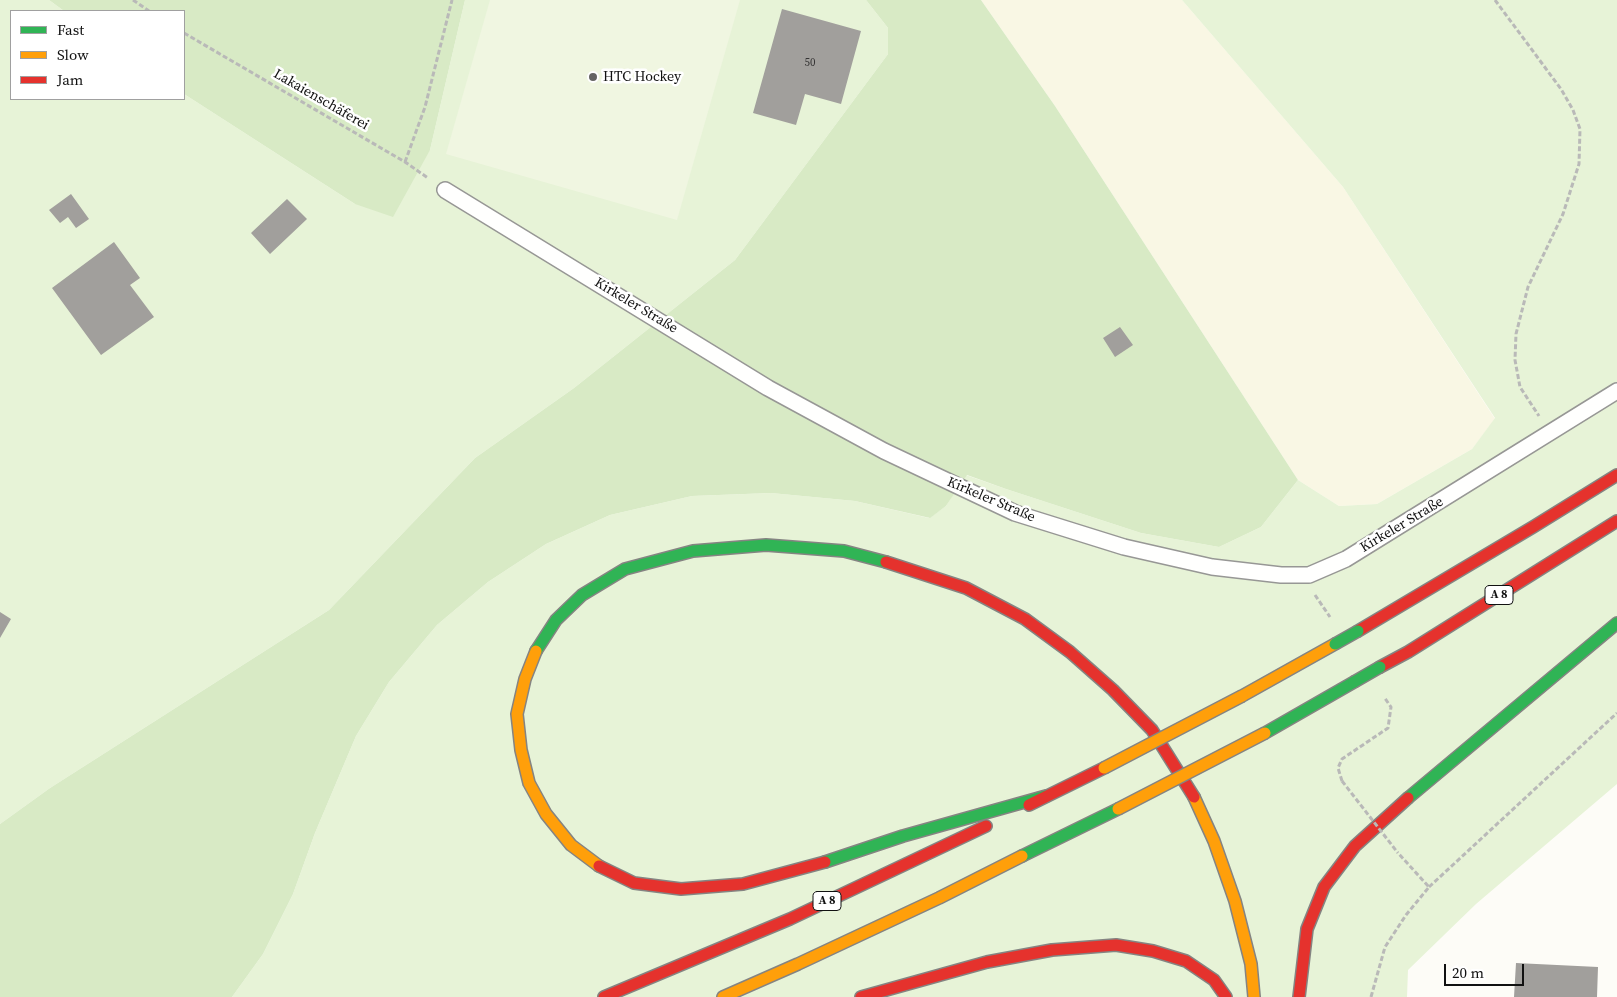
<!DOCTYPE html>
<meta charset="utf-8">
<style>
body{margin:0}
#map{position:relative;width:1617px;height:997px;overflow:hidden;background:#fdfcf7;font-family:"Source Serif 4",serif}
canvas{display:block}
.legend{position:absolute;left:10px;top:10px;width:175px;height:90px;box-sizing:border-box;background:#fff;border:1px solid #a0a0a0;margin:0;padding:6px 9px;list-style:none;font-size:15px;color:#111}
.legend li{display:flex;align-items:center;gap:10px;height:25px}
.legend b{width:25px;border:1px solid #a0a0a0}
.scale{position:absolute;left:1444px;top:964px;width:80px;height:22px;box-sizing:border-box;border:2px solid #111;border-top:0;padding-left:6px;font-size:15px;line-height:18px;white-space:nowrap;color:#111;-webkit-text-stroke:4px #fff;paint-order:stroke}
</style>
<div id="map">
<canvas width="1617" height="997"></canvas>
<ul class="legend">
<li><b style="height:6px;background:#30b455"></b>Fast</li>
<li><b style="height:6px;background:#ff9f0a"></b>Slow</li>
<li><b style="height:6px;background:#e5322d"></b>Jam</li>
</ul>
<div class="scale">20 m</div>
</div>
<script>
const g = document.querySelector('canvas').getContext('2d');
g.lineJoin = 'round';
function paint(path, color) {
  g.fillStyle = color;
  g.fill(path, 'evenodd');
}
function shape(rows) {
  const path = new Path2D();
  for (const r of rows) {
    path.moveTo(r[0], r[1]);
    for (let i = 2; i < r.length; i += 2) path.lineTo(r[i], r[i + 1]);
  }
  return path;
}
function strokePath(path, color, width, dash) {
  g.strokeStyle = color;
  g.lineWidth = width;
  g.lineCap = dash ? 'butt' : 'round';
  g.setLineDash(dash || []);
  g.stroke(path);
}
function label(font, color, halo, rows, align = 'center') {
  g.font = font + ' "Source Serif 4",serif';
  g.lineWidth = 5;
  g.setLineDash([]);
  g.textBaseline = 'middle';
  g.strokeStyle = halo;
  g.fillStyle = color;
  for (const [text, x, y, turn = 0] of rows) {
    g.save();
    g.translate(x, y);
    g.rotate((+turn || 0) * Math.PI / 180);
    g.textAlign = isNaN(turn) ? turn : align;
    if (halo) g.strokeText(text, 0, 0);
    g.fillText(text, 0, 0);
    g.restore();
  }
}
paint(shape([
 [981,0,1182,0,1343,187,1495,419,1472,449,1377,504,1339,506,1298,480,1055,106]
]), '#f9f7e4');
paint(shape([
 [0,0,49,0,64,11,11,11,11,99,184,99,184,94,355,204,430,150,465,0,866,0,888,28,888,54,735,260,574,388,475,458,329,610,50,788,0,824],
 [1182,0,1617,0,1617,784,1476,904,1408,970,1407,997,232,997,263,954,293,894,315,833,356,736,389,682,437,625,488,582,546,544,610,515,692,496,771,493,855,501,929,518,946,506,966,475,1006,489,1141,533,1219,547,1261,527,1298,480,1339,506,1377,504,1472,449,1495,418,1343,187]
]), '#e7f3d7');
paint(shape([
 [49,0,465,0,430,150,393,217,355,204,184,94,184,11,64,11],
 [866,0,981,0,1055,106,1298,480,1261,527,1219,547,1141,533,1006,489,967,475,946,506,930,518,855,501,771,493,692,496,610,515,546,544,488,582,437,625,389,682,356,736,315,833,293,894,263,954,232,997,0,997,0,824,50,788,329,610,475,458,574,388,735,260,888,54,888,28]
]), '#d8eac5');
paint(shape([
 [490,0,740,0,677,220,446,154]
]), '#f0f6e1');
paint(shape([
 [782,9,861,31,841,104,805,94,796,125,753,113],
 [71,194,89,219,76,228,68,217,60,223,49,210],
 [287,199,307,219,270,254,251,233],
 [114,242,140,278,130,285,154,317,101,355,52,288],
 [1120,327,1133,345,1115,357,1103,338],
 [0,612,11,619,0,638],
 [1516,963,1598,967,1597,997,1514,997]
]), '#a19f9c');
const lane = shape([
 [445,190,768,388,884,451,1015,513,1124,547,1212,567,1281,575,1309,575,1346,559,1617,391]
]);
const fast = shape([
 [536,651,556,620,582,595,625,569,693,551,766,545,844,551,886,562],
 [1265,733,1354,682],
 [1408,798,1617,623],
 [1022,856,1118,809],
 [825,862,903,836,1046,796]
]);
const slow = shape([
 [536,651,525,679,517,714,521,750,529,783,546,814,571,845,599,866],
 [1242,696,1335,644],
 [1194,797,1214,841,1235,901,1251,964,1254,997],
 [723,997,798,964,939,898,1022,856]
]);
const jam = shape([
 [886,562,966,588,1025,619,1070,652,1113,690,1152,730,1194,797],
 [1358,631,1533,527,1617,475],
 [1380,667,1408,652,1617,521],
 [1029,805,1104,768],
 [599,866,634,883,681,889,743,884,825,862],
 [604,997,790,919,986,826],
 [861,997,987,962,1052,950,1116,945,1153,951,1186,961,1214,980,1226,997],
 [1299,997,1307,929,1324,887,1355,846,1408,798]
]);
strokePath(lane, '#979795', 18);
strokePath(fast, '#858482', 14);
strokePath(slow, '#858482', 14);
strokePath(jam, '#858482', 14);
strokePath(shape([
 [133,0,149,11],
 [1495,0,1561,89,1573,110,1580,129,1579,164,1563,214,1528,287,1516,334,1515,360,1520,387,1539,416],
 [184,33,405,162,428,178],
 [405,162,425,107,452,0],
 [1315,595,1330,617],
 [1342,781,1338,768,1342,759,1388,728,1391,707,1384,697],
 [1429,887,1617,713],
 [1371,997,1385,947,1406,915,1429,887,1398,853]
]), '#b9b9b8', 3, [5, 2.5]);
strokePath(lane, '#fffffe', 15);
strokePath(fast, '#30b455', 11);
strokePath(slow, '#ff9f0a', 11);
strokePath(jam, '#e5322d', 11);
const fastBridge = shape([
 [1335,644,1358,631],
 [1354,682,1380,667]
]);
const slowBridge = shape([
 [1104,768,1242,696],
 [1118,809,1265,733]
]);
strokePath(fastBridge, '#858482', 14, []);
strokePath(slowBridge, '#858482', 14, []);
strokePath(shape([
 [1342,781,1398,853]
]), '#b9b9b8', 3, [5, 2.5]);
strokePath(fastBridge, '#30b455', 11);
strokePath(slowBridge, '#ff9f0a', 11);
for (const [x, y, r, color] of [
 [593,77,5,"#646362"]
]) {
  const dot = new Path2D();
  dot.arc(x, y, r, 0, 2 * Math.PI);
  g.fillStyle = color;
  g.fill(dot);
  strokePath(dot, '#fff', 2);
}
label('11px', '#353434', null, [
 ["50",810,63]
]);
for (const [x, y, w] of [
 [1499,595,28],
 [827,901,28]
]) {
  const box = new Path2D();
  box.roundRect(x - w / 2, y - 9.5, w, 19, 4);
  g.fillStyle = '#fff';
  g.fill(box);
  strokePath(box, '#111', 1);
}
label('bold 12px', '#111', null, [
 ["A 8",1499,595],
 ["A 8",827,901]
]);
label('14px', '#111', '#fff', [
 ["HTC Hockey",603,77]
], 'left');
label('14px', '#111', '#fff', [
 ["Lakaienschäferei",321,100,30],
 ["Kirkeler Straße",636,306,31],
 ["Kirkeler Straße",991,500,23],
 ["Kirkeler Straße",1402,525,-31]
]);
</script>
